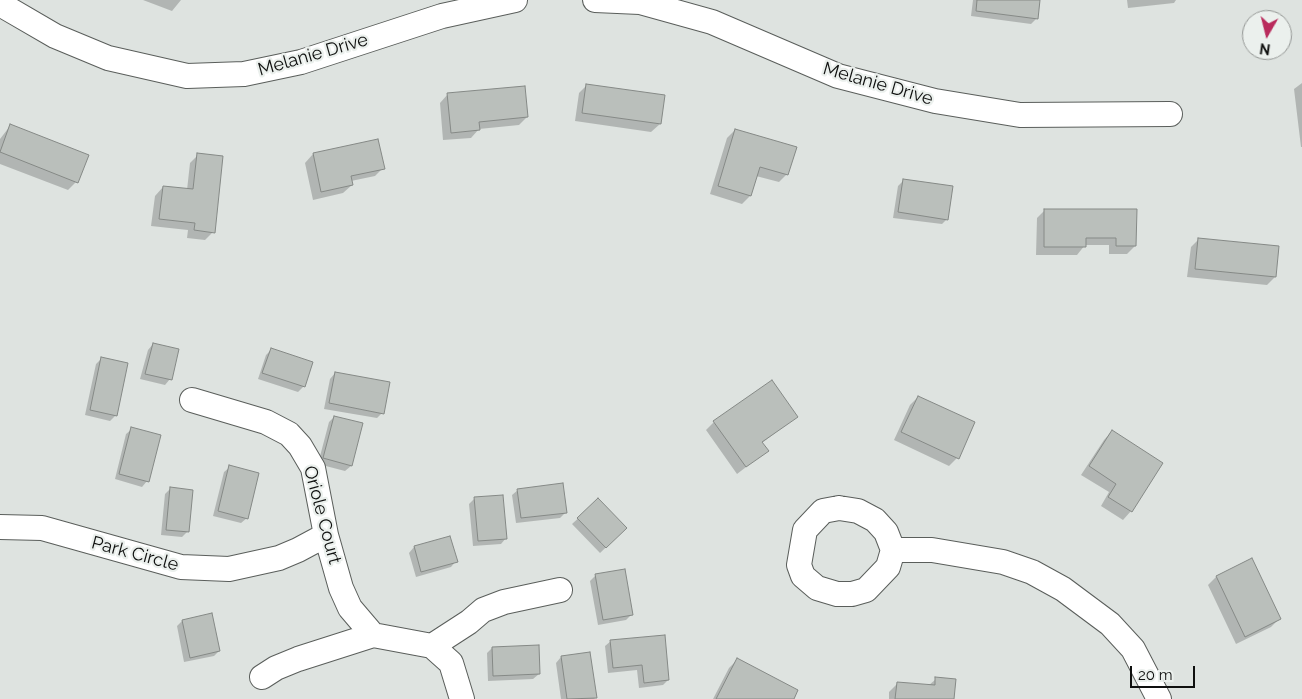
<!DOCTYPE html>
<style>
body{margin:0}
#map{position:relative;width:1302px;height:699px;overflow:hidden;background:#dee3e0;font-family:Raleway,sans-serif}
canvas{display:block}
.north{position:absolute;left:1242px;top:10px;width:50px;height:50px;box-sizing:border-box;background:#ebf0ed;border:1px solid #939694;border-radius:50%;rotate:188deg;font-size:14px;font-weight:700;line-height:20px;text-align:center;color:#0f100f}
.north::after{content:'';display:block;margin:auto;width:18px;height:22px;background:#b92b5c;clip-path:polygon(50% 0,100% 100%,50% 72%,0 100%)}
.scale{position:absolute;left:1130px;top:666px;width:65px;height:22px;box-sizing:border-box;border:2px solid #0f100f;border-top:0;padding-left:6px;font-size:15px;line-height:18px;white-space:nowrap;color:#0f100f;-webkit-text-stroke:4px #ebf0ed;paint-order:stroke}
</style>
<div id="map">
<canvas width="1302" height="699"></canvas>
<div class="north">N</div>
<div class="scale">20 m</div>
</div>
<script>
const g = document.querySelector('canvas').getContext('2d');
g.lineJoin = 'round';
function paint(path, color) {
  g.fillStyle = color;
  g.fill(path, 'evenodd');
}
function shape(rows) {
  const path = new Path2D();
  for (const r of rows) {
    path.moveTo(r[0], r[1]);
    for (let i = 2; i < r.length; i += 2) path.lineTo(r[i], r[i + 1]);
  }
  return path;
}
function strokePath(path, color, width, dash) {
  g.strokeStyle = color;
  g.lineWidth = width;
  g.lineCap = dash ? 'butt' : 'round';
  g.setLineDash(dash || []);
  g.stroke(path);
}
function label(font, color, halo, rows, align = 'center') {
  g.font = font + ' Raleway,sans-serif';
  g.lineWidth = 4.5;
  g.setLineDash([]);
  g.textBaseline = 'middle';
  g.strokeStyle = halo;
  g.fillStyle = color;
  for (const [text, x, y, turn = 0] of rows) {
    g.save();
    g.translate(x, y);
    g.rotate((+turn || 0) * Math.PI / 180);
    g.textAlign = isNaN(turn) ? turn : align;
    if (halo) g.strokeText(text, 0, 0);
    g.fillText(text, 0, 0);
    g.restore();
  }
}
paint(shape([
 [143,0,181,0,172,11],
 [973,0,1039,0,1036,19,1031,24,971,16],
 [1127,0,1176,0,1174,3,1128,8],
 [1302,83,1302,147,1301,147,1294,89],
 [587,85,660,124,651,132,575,121,579,93],
 [448,94,527,117,519,125,479,129,471,138,443,140,440,103],
 [10,126,76,182,68,190,0,164,0,139],
 [735,130,787,174,779,182,756,176,750,196,742,204,710,194,727,138],
 [377,141,383,168,375,176,351,181,352,185,343,193,313,200,305,163,313,154],
 [198,155,213,232,205,240,187,238,188,230,151,226,155,196,163,187,187,190,190,163],
 [903,181,947,219,942,224,893,218,898,186],
 [1045,210,1135,210,1135,246,1127,254,1109,254,1109,245,1085,245,1077,255,1036,255,1037,218],
 [1199,239,1275,277,1267,285,1187,277,1191,247],
 [153,344,170,379,165,385,140,379,148,350],
 [271,350,311,363,303,387,298,392,258,379,266,355],
 [102,358,116,415,110,421,85,415,96,364],
 [335,373,382,413,377,418,324,409,330,379],
 [918,397,957,458,949,466,894,440,910,405],
 [334,417,351,466,345,471,318,464,329,422],
 [796,417,762,443,767,451,737,474,706,430,714,422],
 [132,429,147,481,142,487,115,479,126,434],
 [1112,431,1162,463,1131,511,1123,520,1101,506,1109,492,1081,475,1104,440],
 [230,467,247,518,241,523,213,516,224,472],
 [170,489,188,531,182,537,161,535,165,494],
 [518,490,566,512,560,518,516,523,512,495],
 [475,498,506,538,501,544,473,546,469,504],
 [598,500,626,528,600,553,572,524],
 [449,537,456,561,451,567,416,577,409,553,414,547],
 [1251,560,1279,619,1271,627,1236,644,1208,585,1216,577],
 [596,575,631,615,626,620,598,625,590,581],
 [211,615,219,651,214,656,184,662,177,626,182,621],
 [611,641,668,680,663,685,639,688,637,670,608,673,605,646],
 [492,648,539,674,533,679,488,681,487,653],
 [561,657,595,698,594,699,561,699,556,663],
 [737,660,792,699,713,699,729,668],
 [936,679,953,699,889,699,889,692,897,684,928,686]
]), '#0003');
const building = shape([
 [977,0,1040,0,1038,19,976,11,977,0],
 [586,84,665,95,661,124,582,113,586,84],
 [525,86,528,117,479,122,480,130,451,133,447,93,525,86],
 [10,124,89,155,78,183,0,152,10,124],
 [735,129,797,147,788,175,760,167,751,196,718,186,735,129],
 [378,139,385,169,351,176,353,185,321,192,313,153,378,139],
 [197,153,223,156,215,233,194,230,195,223,159,219,163,186,193,189,197,153],
 [903,179,953,186,948,220,898,212,903,179],
 [1044,209,1137,209,1136,246,1116,246,1116,238,1086,238,1086,247,1044,247,1044,209],
 [1198,238,1279,246,1276,277,1195,269,1198,238],
 [153,343,179,349,172,380,145,374,153,343],
 [271,348,313,362,305,387,262,373,271,348],
 [101,357,128,363,117,416,90,410,101,357],
 [335,372,390,382,384,414,329,403,335,372],
 [772,380,798,417,762,442,769,451,746,467,713,421,772,380],
 [918,396,975,422,959,459,901,432,918,396],
 [334,416,363,423,352,466,323,458,334,416],
 [131,427,161,435,149,482,119,474,131,427],
 [1112,430,1163,463,1132,512,1108,497,1116,484,1089,466,1112,430],
 [229,465,259,473,248,519,218,511,229,465],
 [563,483,567,513,521,518,517,489,563,483],
 [170,487,193,490,189,532,166,530,170,487],
 [503,495,507,539,478,541,474,497,503,495],
 [598,498,627,528,606,548,577,518,598,498],
 [450,536,458,562,421,572,414,546,450,536],
 [1252,558,1281,619,1245,637,1216,576,1252,558],
 [625,569,633,615,603,620,595,574,625,569],
 [212,613,220,651,190,658,182,620,212,613],
 [665,635,669,680,644,683,642,665,613,668,610,640,665,635],
 [539,645,540,674,493,676,492,647,539,645],
 [590,652,597,698,567,699,561,656,590,652],
 [737,658,798,690,794,699,716,699,737,658],
 [935,677,956,679,954,699,895,699,897,682,935,685,935,677]
]);
paint(building, '#babfbb');
strokePath(building, '#858986', 1);
const minor = shape([
 [595,0,640,2,712,22,838,76,935,101,1020,115,1170,114],
 [0,4,55,36,108,58,187,76,244,74,301,62,442,16,515,0],
 [192,400,266,422,289,434,300,446,313,468,326,535,341,588,350,608,373,635],
 [839,508,858,511,875,520,886,532,893,550,888,567,866,590,852,594,837,594,817,588,803,576,799,565,805,530,823,511,839,508],
 [0,527,42,528,181,567,229,569,279,558,298,550,326,535],
 [893,550,932,550,1003,562,1032,572,1063,589,1110,624,1133,649,1159,699],
 [373,635,432,646,451,663,462,699],
 [432,646,469,622,483,610,504,602,560,590],
 [262,677,276,668,298,659,373,635]
]);
strokePath(minor, '#5a5e5b', 26);
strokePath(minor, '#fff', 24);
label('18px', '#0f100f', '#ebf0ed', [
 ["Melanie Drive",313,55,-16],
 ["Melanie Drive",878,84,16],
 ["Oriole Court",322,515,75],
 ["Park Circle",135,554,15]
]);
</script>
